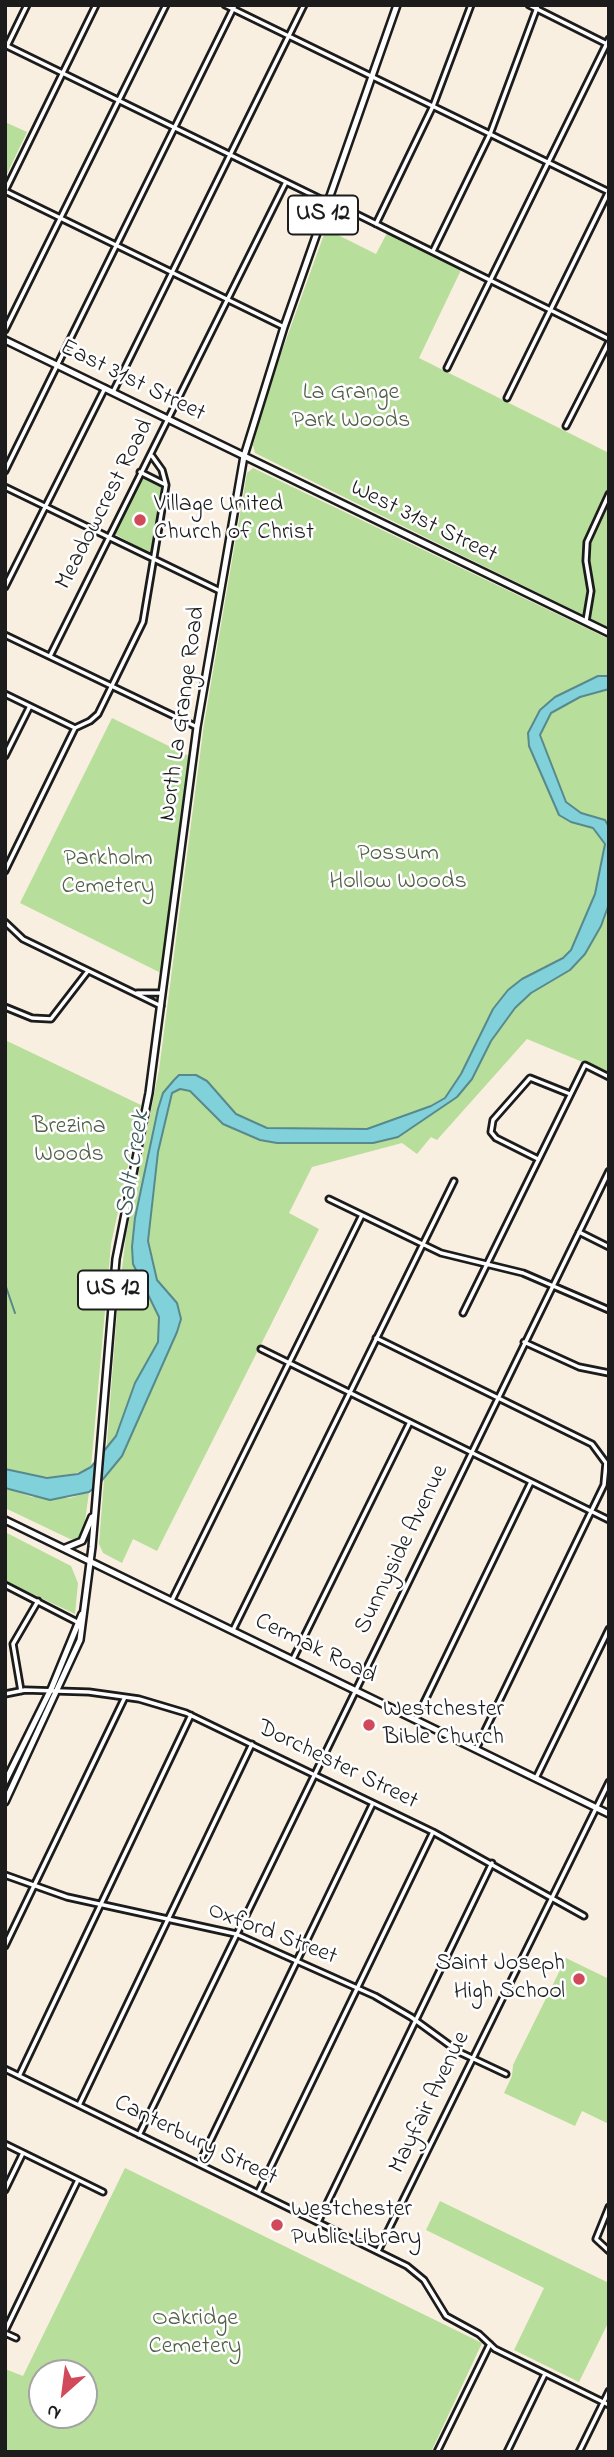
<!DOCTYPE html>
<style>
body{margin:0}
#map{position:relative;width:614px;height:2457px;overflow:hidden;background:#f9efe1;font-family:"Indie Flower",sans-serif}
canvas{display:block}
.frame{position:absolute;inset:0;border:7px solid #1c1c1c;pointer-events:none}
.north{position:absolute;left:28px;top:2359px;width:70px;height:70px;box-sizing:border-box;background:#fff;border:2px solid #a4a4a4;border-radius:50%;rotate:208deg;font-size:19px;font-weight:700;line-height:28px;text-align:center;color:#1c1c1c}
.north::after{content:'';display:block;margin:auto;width:24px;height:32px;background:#d1495b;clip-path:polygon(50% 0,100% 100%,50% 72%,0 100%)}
</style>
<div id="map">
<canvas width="614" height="2457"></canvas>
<div class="frame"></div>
<div class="north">N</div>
</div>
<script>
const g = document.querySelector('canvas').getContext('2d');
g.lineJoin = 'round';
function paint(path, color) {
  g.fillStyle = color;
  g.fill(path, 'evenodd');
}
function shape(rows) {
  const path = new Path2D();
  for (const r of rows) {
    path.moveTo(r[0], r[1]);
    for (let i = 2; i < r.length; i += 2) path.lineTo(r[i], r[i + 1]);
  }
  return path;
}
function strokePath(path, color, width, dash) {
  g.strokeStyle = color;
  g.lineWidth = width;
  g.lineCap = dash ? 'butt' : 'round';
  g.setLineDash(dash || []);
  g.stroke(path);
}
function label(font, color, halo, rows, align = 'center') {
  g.font = font + ' "Indie Flower",sans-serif';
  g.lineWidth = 5;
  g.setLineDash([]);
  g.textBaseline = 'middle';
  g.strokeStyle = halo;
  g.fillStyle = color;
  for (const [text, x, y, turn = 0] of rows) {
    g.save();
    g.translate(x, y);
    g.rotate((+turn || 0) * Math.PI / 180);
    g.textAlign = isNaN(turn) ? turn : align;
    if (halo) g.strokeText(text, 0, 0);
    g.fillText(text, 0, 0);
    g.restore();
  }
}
paint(shape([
 [5,122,27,132,5,178],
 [326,229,376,254,387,233,461,270,419,358,609,453,609,628,255,453,253,445,270,384],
 [253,468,609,639,609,1073,527,1039,437,1140,431,1137,417,1154,402,1143,312,1167,289,1213,319,1229,157,1551,133,1539,122,1563,103,1553,99,1544,118,1301,126,1236,159,1070,204,724,247,473],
 [144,476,163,488,153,549,149,553,113,533],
 [112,718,189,756,161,973,20,903],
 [5,1040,141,1105,111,1244,91,1467,64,1478,21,1475,5,1469],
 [5,1488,32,1497,70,1498,89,1492,83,1536,79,1540,70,1539,5,1508],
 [5,1532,71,1566,78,1583,75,1614,5,1581],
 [566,1958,609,1979,609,2124,582,2111,575,2126,504,2093,512,2076,513,2065],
 [125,2168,482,2343,431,2452,5,2452,5,2369,23,2376],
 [42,2373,84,2373,84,2415,42,2415],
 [440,2201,609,2283,609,2321,579,2382,514,2350,544,2288,426,2230]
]), '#b7de9a');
const water = shape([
 [598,676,609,676,609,689,580,697,551,713,540,735,566,802,581,813,605,820,609,827,609,904,601,926,585,954,570,970,531,993,515,1008,491,1041,472,1079,457,1097,398,1137,373,1143,277,1143,260,1140,223,1124,190,1091,180,1089,172,1093,158,1152,148,1241,157,1280,177,1303,181,1319,177,1332,122,1456,99,1484,89,1492,50,1500,5,1488,5,1469,47,1478,78,1474,91,1467,116,1436,135,1383,158,1342,159,1317,133,1264,132,1247,135,1218,158,1109,163,1093,174,1080,179,1075,196,1075,207,1081,236,1114,267,1128,367,1129,431,1106,445,1098,461,1074,493,1009,508,990,522,979,563,958,571,950,595,894,605,844,593,828,571,822,559,815,529,746,528,733,540,710,555,697,598,676]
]);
paint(water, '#80d1d9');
strokePath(water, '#58898d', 2);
strokePath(shape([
 [5,1284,15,1313]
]), '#58898d', 2);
const street = shape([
 [225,5,609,192],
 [529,5,609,45],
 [5,45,327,202],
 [7,46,27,5],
 [5,191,284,327],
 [5,191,96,5],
 [328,200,609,339],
 [376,224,433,106,471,5],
 [433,251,490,134,538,5],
 [5,330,166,5],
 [447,368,609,39],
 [113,392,304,5],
 [507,398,609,191],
 [566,426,609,342],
 [5,471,235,5],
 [140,472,166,485],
 [5,487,220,591],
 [5,587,105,388],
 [586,621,591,591,586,561,587,542,609,494],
 [5,635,197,727],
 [50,656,286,182],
 [5,694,75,728,5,871],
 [75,728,90,721,98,714,143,622,166,485,162,470,152,456],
 [5,756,30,706],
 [5,922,23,939,161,1006],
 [137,993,162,993],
 [5,1007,32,1018,51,1019,88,971],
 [538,1159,496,1138,491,1132,493,1120,530,1078,570,1094],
 [329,1199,441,1253,523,1273,609,1310],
 [579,1232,609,1247],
 [463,1313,585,1065,609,1077],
 [376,1338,592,1444,606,1463,604,1485,476,1749],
 [524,1342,579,1367,609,1373],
 [261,1349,609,1520],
 [5,1585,77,1622],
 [172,1600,362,1215],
 [233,1630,454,1181],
 [293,1659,410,1422],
 [21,1691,13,1644,38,1601],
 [5,1694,25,1690,89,1692,139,1699,186,1713,433,1832,584,1916],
 [416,1719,531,1482],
 [536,1778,609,1629],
 [5,1875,67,1897,236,1934,375,1996,411,2017,459,2052,506,2074],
 [5,1946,125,1697],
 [5,2069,407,2266,424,2280,446,2316,479,2334,495,2349,609,2405],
 [19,2076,191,1715],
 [79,2105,252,1744],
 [139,2135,609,1171],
 [5,2144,103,2192],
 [199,2164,373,1803],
 [5,2190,23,2153],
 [258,2193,433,1832],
 [609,2207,596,2239,609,2251],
 [318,2222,492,1863],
 [378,2251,609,1782],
 [5,2331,78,2180],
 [5,2333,16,2338],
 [437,2452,490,2344],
 [507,2452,545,2374],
 [579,2452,609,2391]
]);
const secondary = shape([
 [5,340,609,633]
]);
const primary = shape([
 [5,1520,609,1814],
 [65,1548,82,1541,92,1517],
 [5,1782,52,1687,82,1614],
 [5,1802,80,1640,92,1547,116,1259,149,1093,197,727,244,456,284,327,397,5]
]);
strokePath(street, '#1c1c1c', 9);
strokePath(secondary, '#1c1c1c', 10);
strokePath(primary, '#1c1c1c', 10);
strokePath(street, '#fff', 3.5);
strokePath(secondary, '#fff', 5);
strokePath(primary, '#fff', 5);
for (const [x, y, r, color] of [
 [140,520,7,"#d1495b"],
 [369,1725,7,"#d1495b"],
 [579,1979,7,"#d1495b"],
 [277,2225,7,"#d1495b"]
]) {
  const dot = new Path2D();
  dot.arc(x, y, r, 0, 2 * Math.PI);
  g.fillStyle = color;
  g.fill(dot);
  strokePath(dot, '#fff', 2.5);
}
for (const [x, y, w] of [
 [323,215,70],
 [113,1290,70]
]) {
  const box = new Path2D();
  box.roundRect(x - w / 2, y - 19.5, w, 39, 5);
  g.fillStyle = '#fff';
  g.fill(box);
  strokePath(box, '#1c1c1c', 2);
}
label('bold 23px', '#1c1c1c', null, [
 ["US 12",323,215],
 ["US 12",113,1290]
]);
label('24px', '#1c1c1c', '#fff', [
 ["East 31st Street",132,382,26],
 ["Meadowcrest Road",106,505,-63],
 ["West 31st Street",423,523,26],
 ["North La Grange Road",184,714,-82],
 ["Sunnyside Avenue",403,1550,-64],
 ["Cermak Road",315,1650,26],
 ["Dorchester Street",337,1766,26],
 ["Oxford Street",272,1935,21],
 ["Mayfair Avenue",431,2103,-64],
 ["Canterbury Street",195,2142,26]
]);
label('24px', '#526048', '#fff', [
 ["La Grange",351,394],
 ["Park Woods",351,422],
 ["Possum",398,855],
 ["Hollow Woods",398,883],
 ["Parkholm",108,860],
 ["Cemetery",108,888],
 ["Brezina",69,1128],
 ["Woods",69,1156],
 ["Oakridge",195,2320],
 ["Cemetery",195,2348]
]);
label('24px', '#1c1c1c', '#fff', [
 ["Village United",154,506],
 ["Church of Christ",154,534],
 ["Westchester",383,1711],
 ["Bible Church",383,1739],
 ["Saint Joseph",565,1965,"right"],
 ["High School",565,1993,"right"],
 ["Westchester",291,2211],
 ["Public Library",291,2239]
], 'left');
label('italic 26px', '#3f5b5e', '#fff', [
 ["Salt Creek",135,1164,-81]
]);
</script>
